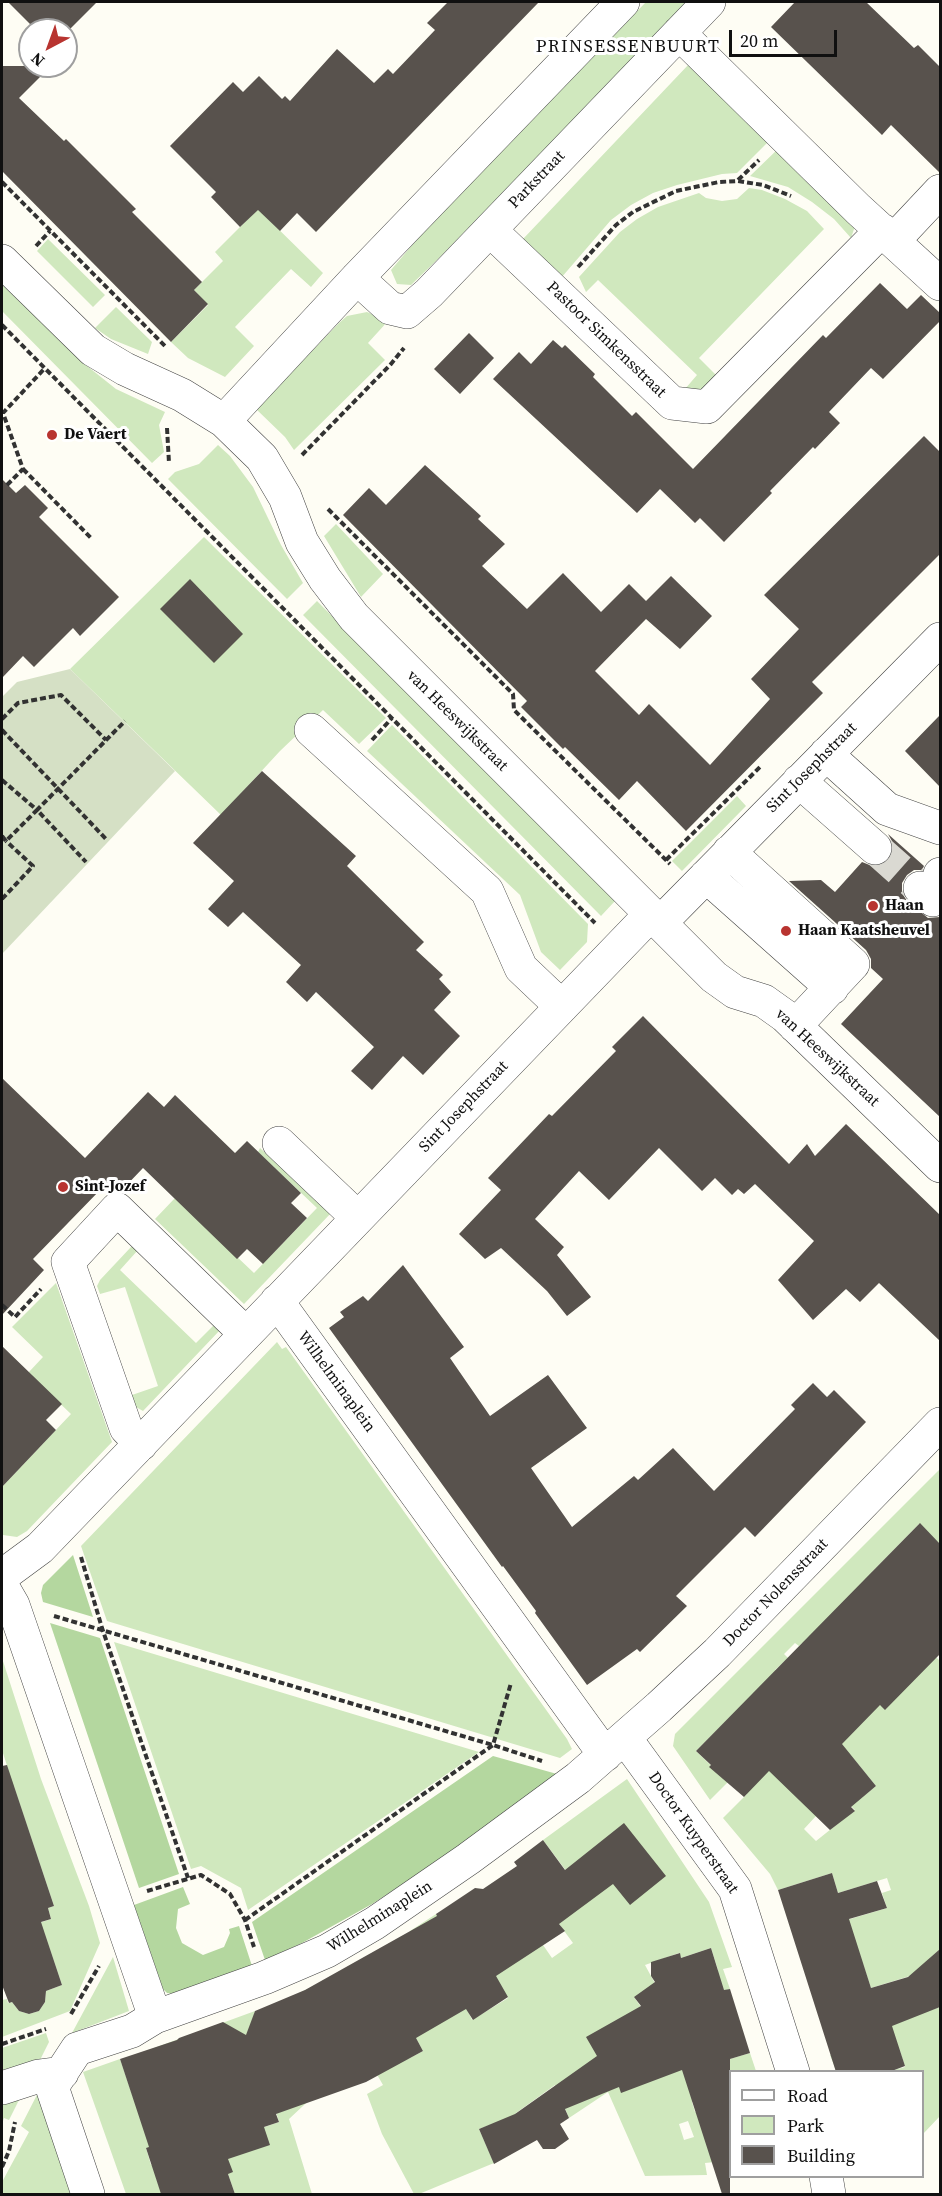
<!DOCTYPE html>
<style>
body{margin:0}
#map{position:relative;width:942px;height:2196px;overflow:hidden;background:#fefdf4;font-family:"Source Serif 4",serif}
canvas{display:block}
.frame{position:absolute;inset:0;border:3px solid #101010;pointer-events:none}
.legend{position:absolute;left:729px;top:2070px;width:195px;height:108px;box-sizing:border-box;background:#fff;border:2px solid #9f9f9f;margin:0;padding:8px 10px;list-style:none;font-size:18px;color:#101010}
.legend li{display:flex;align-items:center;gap:12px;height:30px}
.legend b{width:30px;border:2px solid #9f9f9f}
.north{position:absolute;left:18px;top:18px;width:60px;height:60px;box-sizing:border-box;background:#fff;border:2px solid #9f9f9f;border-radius:50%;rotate:221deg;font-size:16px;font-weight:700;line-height:24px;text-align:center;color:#101010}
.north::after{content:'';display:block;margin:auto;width:21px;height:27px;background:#b83430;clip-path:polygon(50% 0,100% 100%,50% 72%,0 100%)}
.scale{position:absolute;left:729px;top:30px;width:108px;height:27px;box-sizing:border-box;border:3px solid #101010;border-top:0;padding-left:8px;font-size:18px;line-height:21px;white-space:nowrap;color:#101010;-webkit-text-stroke:4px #fff;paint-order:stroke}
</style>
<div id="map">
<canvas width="942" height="2196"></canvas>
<div class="frame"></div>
<ul class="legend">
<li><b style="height:8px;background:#fff"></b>Road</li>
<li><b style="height:16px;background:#d0e8be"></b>Park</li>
<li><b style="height:16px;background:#58524d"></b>Building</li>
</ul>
<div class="north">N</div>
<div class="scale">20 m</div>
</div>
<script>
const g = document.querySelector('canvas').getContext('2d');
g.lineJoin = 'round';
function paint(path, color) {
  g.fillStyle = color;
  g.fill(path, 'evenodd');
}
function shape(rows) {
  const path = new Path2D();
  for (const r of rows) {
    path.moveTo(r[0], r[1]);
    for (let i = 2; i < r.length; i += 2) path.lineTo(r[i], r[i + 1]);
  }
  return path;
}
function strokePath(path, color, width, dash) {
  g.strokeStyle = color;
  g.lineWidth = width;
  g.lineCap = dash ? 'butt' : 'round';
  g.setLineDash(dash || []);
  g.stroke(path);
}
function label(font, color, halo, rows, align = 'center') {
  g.font = font + ' "Source Serif 4",serif';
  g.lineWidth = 6;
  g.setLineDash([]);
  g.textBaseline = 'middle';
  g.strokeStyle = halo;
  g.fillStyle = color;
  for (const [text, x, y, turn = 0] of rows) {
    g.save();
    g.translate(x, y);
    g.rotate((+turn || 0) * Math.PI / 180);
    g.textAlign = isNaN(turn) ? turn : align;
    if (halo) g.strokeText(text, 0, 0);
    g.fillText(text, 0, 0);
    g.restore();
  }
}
paint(shape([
 [646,2,688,2,440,257,411,285,397,284,391,270,419,237],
 [690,63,771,139,737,173,722,174,677,185,653,193,631,205,611,220,561,278,523,239],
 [780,147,855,226,851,238,834,219,812,202,788,187,750,176],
 [749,188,762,190,785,199,807,211,824,229,699,358,718,377,704,396,685,389,697,375,598,280,586,292,579,277,620,232,637,219,658,207,699,193,706,198,722,201,737,199],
 [258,209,323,273,311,287,291,269,235,327,254,346,225,377,188,358,171,342,208,305,194,290,223,261,215,252],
 [48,239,105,295,93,307,37,251],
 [2,284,82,362,116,389,165,412,159,425,164,452,152,463,2,311],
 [116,307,152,342,148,354,111,339,95,328],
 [367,312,388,321,368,343,385,360,294,450,285,437,256,409,339,323,347,316],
 [218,445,230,456,253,487,281,545,303,583,287,599,168,479,175,472,199,464],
 [336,524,383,574,361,597,324,536],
 [204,537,386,718,359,744,323,710,280,751,221,815,70,669],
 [317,601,615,901,601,916,303,615],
 [392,725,588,924,587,942,560,970,541,952,520,895,367,751],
 [737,796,746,806,682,871,672,861],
 [260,1148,332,1212,244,1304,155,1219,175,1198,254,1273,317,1208,258,1152],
 [131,1247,135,1247,138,1250,120,1270,196,1343,216,1323,221,1329,143,1411,136,1407,132,1395,158,1386,125,1287,100,1294,97,1286,100,1280],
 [56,1283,112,1442,27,1531,17,1537,3,1535,2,1487,71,1414,28,1373,43,1357,12,1327],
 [277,1342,282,1349,286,1347,567,1739,572,1749,560,1758,107,1621,81,1546],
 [940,1469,940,1544,919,1524,872,1572,922,1621,940,1602,940,1638,929,1650,940,1661,940,1949,929,1959,940,1972,940,2002,934,1987,928,2011,940,2007,940,2116,923,2134,922,2072,890,2071,905,2067,900,2051,836,2070,830,2055,888,2037,878,2003,910,1976,871,1988,863,1964,830,1925,887,1908,882,1893,891,1890,887,1878,838,1893,832,1873,778,1890,770,1874,723,1818,747,1794,750,1697,696,1751,728,1782,710,1800,673,1746,675,1734],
 [795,1643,799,1646,802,1643,828,1669,775,1670,788,1658,784,1654],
 [853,1758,876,1786,861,1798],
 [829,1786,855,1810,816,1841,804,1829,816,1816],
 [114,1642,479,1752,248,1910,241,1888,201,1866,191,1869],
 [2,1658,41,1779,89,1906,100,1943,70,2011,2,2037,2,2000,7,1999,8,2003,12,2002,19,2011,29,2014,39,2011,45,2002,46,1991,62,1985,44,1932,36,1924,51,1919,48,1908,54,1906,14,1787,2,1792,2,1774,9,1772,2,1750],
 [627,1779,709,1902,732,1967,723,1969,730,1989,713,1994,713,2064,750,2053,756,2071,730,2072,730,2090,692,2102,695,2112,701,2110,725,2161,705,2163,707,2175,645,2176,608,2092,569,2118,555,2085,516,2113,528,2131,495,2123,479,2129,494,2163,419,2194,414,2194,382,2134,367,2094,383,2085,363,2050,289,2119,312,2194,235,2194,228,2174,156,2178,162,2194,126,2194,83,2072,120,2059,133,2097,154,2048,255,2011,254,2015,261,2032,299,1993,314,1986,408,2059,423,2051,403,2015,410,1931,436,1914,456,1944,453,1978,472,2020,508,1998,487,1964,543,1945,552,1958,573,1943,559,1924,570,1876,543,1840],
 [711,1948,718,1970,658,1989,645,1965,679,1953,681,1958],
 [634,1997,669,2008,650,2020],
 [276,2112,279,2122,224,2141],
 [688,2121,694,2137,684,2140,679,2124],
 [146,2148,195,2150,151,2165],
 [113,1957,129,2011,72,2033],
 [46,2033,49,2042,38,2064,2,2075,2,2048],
 [41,2087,78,2194,2,2194,2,2182,29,2132,21,2126],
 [22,2094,9,2120,4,2118,2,2124,2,2100]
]), '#d0e8be');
paint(shape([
 [73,1555,93,1617,43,1602,41,1593,43,1585],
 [50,1623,100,1638,179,1874,139,1888],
 [493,1756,557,1774,431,1866,372,1904,302,1943,265,1960,252,1922],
 [183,1887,190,1904,178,1909,176,1928,182,1943,203,1955,224,1947,230,1933,229,1929,239,1926,252,1966,174,1994,167,1993,163,1989,134,1905]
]), '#b4d79f');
paint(shape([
 [70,669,175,771,2,954,2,697,17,682]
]), '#d5e0c5');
paint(shape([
 [8,2,97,2,66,33,66,30,36,30],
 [448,2,539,2,316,232,297,213,280,231,258,210,240,227,211,197,216,192,170,146,233,82,243,92,259,76,282,99,285,96,290,101,337,49,374,83,388,69,393,74,435,30,427,23],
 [795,2,866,2,914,48,918,45,940,67,940,173,891,125,882,135,771,27],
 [2,66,51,66,19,98,64,141,66,139,136,209,132,212,202,282,194,290,208,304,171,342,2,171],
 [880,283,907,309,921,295,940,313,940,321,883,379,871,368,829,412,840,423,815,449,813,447,770,491,772,493,724,542,700,518,695,523,660,489,637,513,493,379,519,352,531,364,553,340,562,348,565,345,595,374,593,377,632,416,636,412,693,469,823,335,826,338],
 [469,333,494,358,460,394,434,369],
 [924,436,940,452,940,554,812,682,823,693,686,831,637,781,619,800,565,747,563,749,521,707,527,701,343,515,369,488,386,505,425,465,481,516,478,519,505,544,482,566,527,609,563,573,601,612,629,584,646,601,671,576,712,616,680,649,646,619,595,671,639,715,649,704,710,765,770,699,751,679,799,629,764,595],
 [2,479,16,493,25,485,48,508,39,517,119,597,80,636,73,628,34,667,23,656,2,678],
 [190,579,243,634,214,663,160,609],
 [940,715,940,787,905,751],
 [262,771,356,856,347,866,424,942,416,950,443,975,439,979,451,992,434,1010,460,1036,423,1075,403,1056,372,1090,351,1071,374,1047,316,992,307,1002,286,982,301,965,243,912,228,927,208,909,234,881,193,843],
 [888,834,924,866,922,870,914,870,907,875,902,883,902,893,907,901,928,918,940,917,940,1117,841,1024,883,979,871,968,871,959,866,950,789,881,821,880,835,892,862,862,872,866,880,866,889,861,893,851,893,843],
 [643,1016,789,1164,807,1144,815,1156,846,1124,940,1215,940,1341,879,1283,860,1302,846,1289,813,1320,778,1280,814,1241,755,1184,744,1194,738,1189,732,1195,715,1178,702,1191,659,1148,609,1200,579,1171,535,1219,564,1247,557,1255,591,1297,567,1316,547,1291,501,1248,485,1259,459,1234,501,1190,488,1178,549,1114,552,1116,616,1051,612,1047],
 [2,1078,85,1158,148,1092,164,1107,175,1095,235,1153,247,1141,301,1193,291,1203,307,1218,263,1264,247,1249,237,1259,143,1168,121,1191,108,1193,102,1188,33,1259,44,1270,2,1315],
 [403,1265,464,1347,450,1358,490,1416,548,1375,587,1428,531,1468,572,1527,634,1476,638,1480,673,1448,714,1491,795,1409,791,1405,813,1383,827,1397,834,1390,866,1422,755,1537,745,1527,676,1596,687,1606,640,1652,637,1649,587,1685,535,1613,536,1611,503,1566,502,1567,329,1328,344,1317,340,1312,363,1296,368,1301],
 [2,1346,62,1404,46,1420,56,1430,2,1487],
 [920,1523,940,1544,940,1654,885,1710,880,1705,842,1744,876,1786,851,1807,855,1811,830,1830,769,1771,744,1797,709,1767,711,1765,696,1751],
 [7,1765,54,1906,48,1908,51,1919,41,1922,62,1985,46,1991,45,2002,39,2011,29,2014,19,2011,12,2002,9,2003,2,1985,2,1766],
 [624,1823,666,1876,630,1905,613,1884,559,1924,565,1931,496,1976,508,1997,473,2020,466,2009,416,2038,423,2051,366,2082,276,2114,279,2122,264,2127,270,2145,228,2159,233,2172,228,2174,235,2194,161,2194,146,2148,149,2147,120,2059,177,2040,179,2038,223,2022,246,2035,255,2011,305,1990,437,1916,436,1914,475,1888,483,1889,517,1866,514,1862,543,1840,565,1870],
 [832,1873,838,1893,877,1881,887,1908,849,1919,871,1988,908,1977,940,1949,940,2007,892,2026,905,2066,889,2072,836,2072,778,1890],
 [711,1948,724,1990,730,1989,750,2053,730,2059,730,2194,722,2194,682,2070,621,2093,619,2087,565,2109,569,2118,560,2124,569,2139,555,2149,543,2149,537,2140,494,2164,479,2129,515,2114,597,2056,586,2037,641,2006,634,1997,655,1982,651,1976,651,1962,680,1953,681,1958]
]), '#58524d');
strokePath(shape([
 [875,848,920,888]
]), '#dad9d2', 33, [33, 16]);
const minor = shape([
 [679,33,858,209,940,284],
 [490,230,672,403,707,407,882,230],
 [894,240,940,191],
 [2,261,93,350,125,369,182,395,224,421,262,458,285,497,302,542,325,579,354,617,714,977,735,992,764,1001,785,1016,940,1166],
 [357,278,390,308,407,312,429,293,709,2],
 [224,421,357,278,623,2],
 [311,730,487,891,521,968,561,1006],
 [826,754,887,809,940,828],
 [799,781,875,848],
 [729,852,853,964,795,1026],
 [706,876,832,988],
 [920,888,933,900,940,874],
 [660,923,940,639],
 [279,1143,358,1218],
 [277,1301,605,1755],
 [141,1444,126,1428,68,1262,117,1209,246,1334],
 [2,1576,40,1548,651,914],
 [2,1586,13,1605,155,2017],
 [625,1738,735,1889,793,2072],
 [2,2088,39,2076,62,2073],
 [826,2176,829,2194],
 [88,2194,52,2087,77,2049,132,2031,155,2017,264,1978,327,1951,375,1923,468,1859,578,1778,659,1707,717,1653,940,1424]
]);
strokePath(minor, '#434343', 34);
strokePath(shape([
 [738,180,759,160],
 [2,182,166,347],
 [36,246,50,231],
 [578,267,616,225,633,212,676,191,719,182,738,181,763,185,791,196],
 [2,325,595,923],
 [167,428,169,463],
 [302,455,391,364,404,348],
 [23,469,92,539],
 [7,485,23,469,3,413,45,368],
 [328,509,513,694,514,710,670,864],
 [2,719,18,703,61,695,106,740],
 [2,730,106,839],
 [372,740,392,718],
 [2,780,37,810,125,721],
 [2,836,6,841,37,810,86,862],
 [666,860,760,767],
 [2,899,33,866,6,841],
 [2,1305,15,1317,41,1289],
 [81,1557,102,1628,188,1878],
 [54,1616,493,1745,542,1761],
 [147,1891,201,1875,230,1894,245,1920,254,1947],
 [245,1920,493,1745,511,1683],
 [71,2014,99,1966],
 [2,2044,46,2029],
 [2,2167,9,2151,15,2122]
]), '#323232', 4, [6, 3]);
strokePath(minor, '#fff', 33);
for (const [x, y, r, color] of [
 [52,435,6,"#b83430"],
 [873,906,6,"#b83430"],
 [786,931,6,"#b83430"],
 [63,1187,6,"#b83430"]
]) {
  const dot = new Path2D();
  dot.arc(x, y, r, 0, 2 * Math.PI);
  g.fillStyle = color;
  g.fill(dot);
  strokePath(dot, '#fff', 2);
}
label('16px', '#101010', '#fff', [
 ["Parkstraat",537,180,-46],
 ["Pastoor Simkensstraat",606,340,44],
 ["van Heeswijkstraat",457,721,45],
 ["Sint Josephstraat",812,768,-45],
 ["van Heeswijkstraat",827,1058,43],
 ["Sint Josephstraat",464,1107,-46],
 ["Wilhelminaplein",336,1382,54],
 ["Doctor Nolensstraat",776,1593,-46],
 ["Doctor Kuyperstraat",693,1833,55],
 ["Wilhelminaplein",380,1917,-32]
]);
label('bold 16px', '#101010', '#fff', [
 ["De Vaert",64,435],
 ["Haan",885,906],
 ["Haan Kaatsheuvel",798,931],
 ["Sint-Jozef",75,1187]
], 'left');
g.letterSpacing = '1.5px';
label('18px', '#101010', '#fff', [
 ["PRINSESSENBUURT",628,47]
]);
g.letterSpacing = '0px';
</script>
